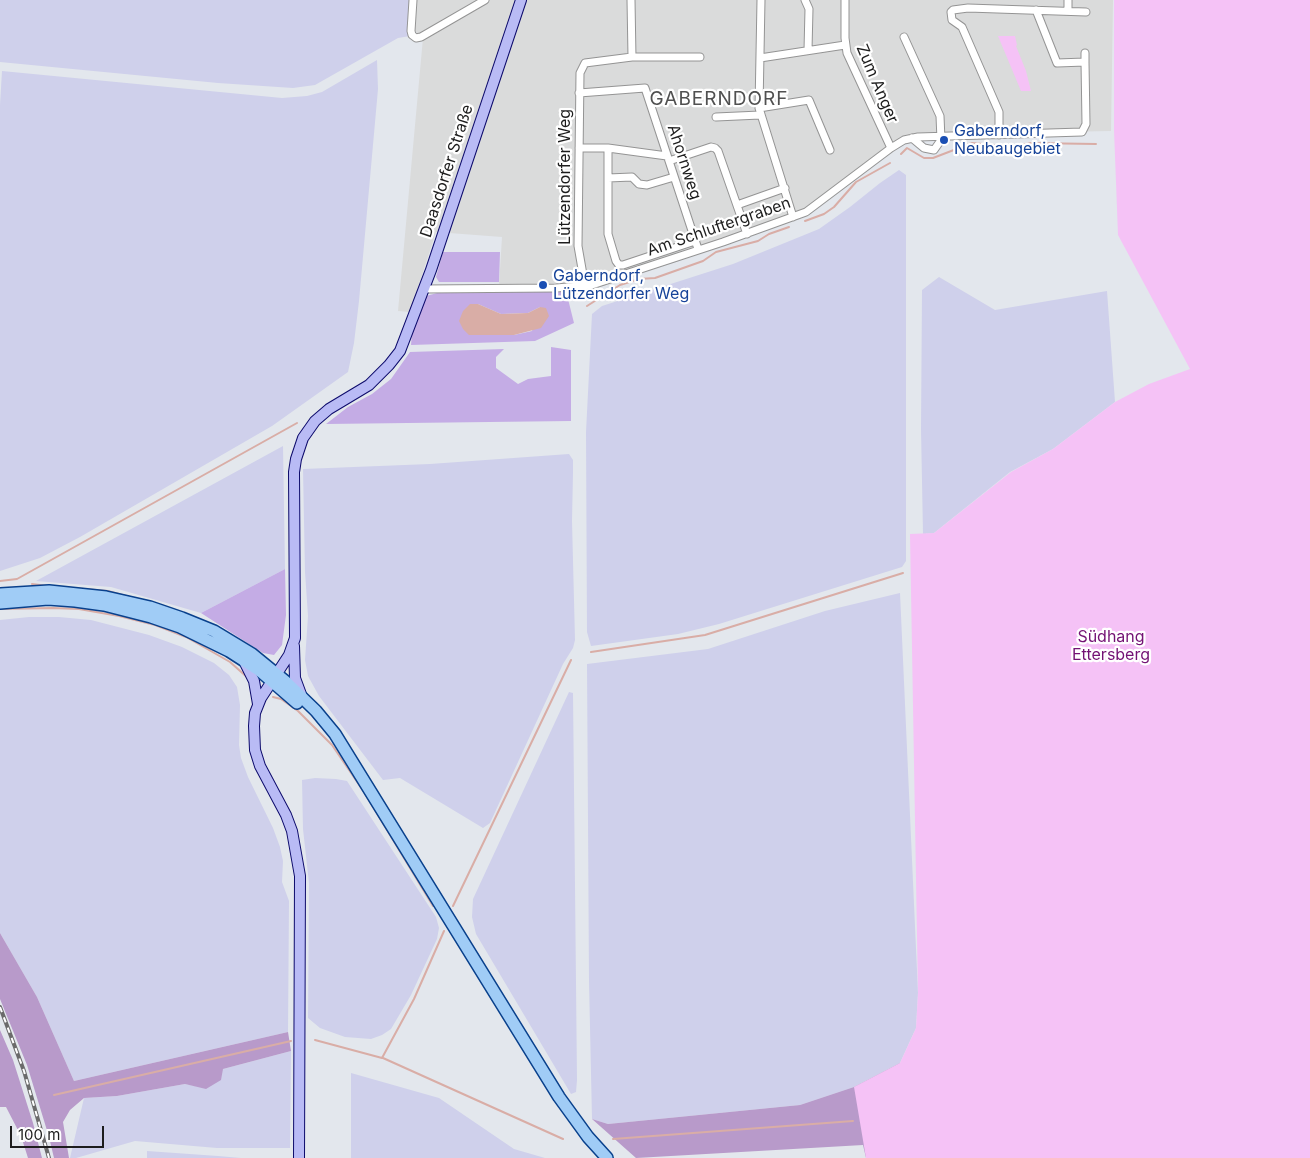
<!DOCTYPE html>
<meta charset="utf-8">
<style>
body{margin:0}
#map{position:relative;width:1310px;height:1158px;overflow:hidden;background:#e3e7ed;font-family:Inter,sans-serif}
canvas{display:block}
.scale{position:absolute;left:10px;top:1126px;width:94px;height:22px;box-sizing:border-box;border:2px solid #1d1d1d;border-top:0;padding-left:6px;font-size:15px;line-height:18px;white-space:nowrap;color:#1d1d1d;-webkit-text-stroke:4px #fff;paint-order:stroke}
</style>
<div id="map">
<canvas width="1310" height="1158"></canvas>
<div class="scale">100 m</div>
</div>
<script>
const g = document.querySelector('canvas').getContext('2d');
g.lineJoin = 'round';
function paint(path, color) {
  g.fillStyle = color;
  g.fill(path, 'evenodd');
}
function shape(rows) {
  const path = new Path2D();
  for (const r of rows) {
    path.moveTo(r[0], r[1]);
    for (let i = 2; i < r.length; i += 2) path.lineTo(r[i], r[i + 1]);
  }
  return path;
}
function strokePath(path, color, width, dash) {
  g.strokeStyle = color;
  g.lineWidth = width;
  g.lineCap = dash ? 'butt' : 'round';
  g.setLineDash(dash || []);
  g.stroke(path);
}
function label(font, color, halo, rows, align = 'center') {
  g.font = font + ' Inter,sans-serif';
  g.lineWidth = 4.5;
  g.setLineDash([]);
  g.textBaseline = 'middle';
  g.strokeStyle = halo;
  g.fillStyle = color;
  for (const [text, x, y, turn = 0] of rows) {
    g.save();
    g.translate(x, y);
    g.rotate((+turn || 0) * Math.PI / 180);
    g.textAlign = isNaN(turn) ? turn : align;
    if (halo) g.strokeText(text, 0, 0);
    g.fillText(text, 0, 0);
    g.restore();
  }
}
paint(shape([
 [415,0,1113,0,1111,131,905,135,803,211,592,282,499,286,502,237,436,232,410,312,398,311,423,38,414,30]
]), '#dadbdb');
paint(shape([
 [0,0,410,0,410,36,398,38,315,85,293,88,218,83,0,62],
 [377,60,378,89,359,301,354,343,348,372,272,426,80,537,40,558,0,571,0,105,2,71,282,98,307,96,322,92],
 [899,170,906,175,906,561,902,567,719,624,678,634,591,646,587,632,586,432,592,314,602,306,733,264,819,229,850,207,880,183],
 [939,277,995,310,1107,291,1115,402,1053,449,1010,472,934,533,923,534,921,429,922,290],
 [283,446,285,569,201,613,111,587,36,581],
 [569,454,573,460,573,473,572,521,575,640,573,648,563,664,490,823,483,828,400,778,383,780,319,696,308,676,305,660,308,616,305,572,303,469,430,464],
 [900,593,918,993,916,1028,900,1063,854,1087,800,1105,608,1124,592,1119,589,981,587,664,708,649,825,611],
 [29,617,59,617,91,620,149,635,182,647,214,663,229,675,237,687,240,705,239,745,241,758,248,777,273,828,280,847,283,861,282,882,289,901,288,1032,74,1081,37,997,0,933,0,620],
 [569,692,573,693,577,1080,576,1092,571,1094,476,934,472,917,473,899],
 [315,778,336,779,347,781,436,917,439,928,437,939,411,995,391,1029,382,1035,371,1039,345,1037,320,1028,308,1018,309,883,303,829,302,780],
 [291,1051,290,1148,217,1148,135,1141,76,1158,70,1158,84,1098,117,1096,185,1084,206,1088,223,1069],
 [351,1073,439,1098,514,1149,545,1158,351,1158],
 [147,1151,218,1156,241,1158,147,1158]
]), '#cfd0eb');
paint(shape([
 [443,252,500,252,499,282,439,282,436,277],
 [566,291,574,323,535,341,411,345,412,333,426,296,441,292],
 [478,304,501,314,528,313,540,307,532,331,514,335,469,335],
 [551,347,571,350,571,421,326,424,348,407,372,394,391,379,410,352,504,349,496,357,496,368,518,384,528,379,551,376],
 [285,569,286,615,282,645,274,655,263,653,201,613]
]), '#c4ace5');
paint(shape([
 [0,933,37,997,74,1081,288,1032,291,1051,223,1069,221,1080,206,1089,185,1084,117,1096,84,1098,70,1110,63,1122,69,1158,54,1158,49,1137,27,1065,0,999],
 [0,1030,13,1060,33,1123,42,1158,28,1158,21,1136,6,1107,0,1107],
 [900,1063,866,1158,863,1145,636,1158,592,1119,608,1124,800,1105,854,1087]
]), '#b89aca');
paint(shape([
 [1114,0,1310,0,1310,1158,866,1158,854,1087,900,1063,916,1028,918,993,910,534,934,533,1011,472,1053,449,1115,402,1149,384,1190,369,1118,235,1114,130],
 [998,36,1015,36,1017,45,1016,46,1026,71,1031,91,1021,91]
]), '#f5c2f6');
paint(shape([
 [470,304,478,304,501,314,528,313,540,307,546,308,549,316,541,328,514,335,469,335,463,329,459,321,463,311]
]), '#d9ada6');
strokePath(shape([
 [901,154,907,148,924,158,933,158,972,143,1013,147,1031,143,1096,144],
 [805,221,824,214,834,207,856,182,890,163],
 [587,306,620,285,639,279,655,278,703,261,716,252,758,241,769,234,789,227],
 [0,581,17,579,297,423],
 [32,584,48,586],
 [61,587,108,591,130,597],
 [161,605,175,610],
 [0,609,53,608,79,609,119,616,155,625,186,637,202,646,230,662,248,678],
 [257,652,264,656],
 [591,652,705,635,903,573],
 [273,697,281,699,298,711,332,745,364,792,433,906],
 [453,906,571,660],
 [315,1040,382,1058,414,999,444,931],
 [383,1058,563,1139],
 [54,1095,291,1041],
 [613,1139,853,1121]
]), '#d9ada6', 2);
const street = shape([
 [413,0,411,31,412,35,416,38,421,37,485,0],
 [761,0,759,108,793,217],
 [805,0,809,9,808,50],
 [845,0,845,38,847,53,891,148],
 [1068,11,1068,0],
 [904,37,940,116,941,140,934,150,924,148,912,138],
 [1085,53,1085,62],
 [632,57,700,57],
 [760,58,845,45],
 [579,93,645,88,698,249],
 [759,108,809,100,830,150],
 [716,117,760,115],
 [999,135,999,112,962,27,952,20,951,12,953,10,968,8,1086,12],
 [579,148,608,148,667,156],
 [608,148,608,234,616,261,619,265,623,265,695,241],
 [669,161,711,147,715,148,718,151,747,234],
 [608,178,632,177,639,184,647,185,674,177],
 [737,205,785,188],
 [585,286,578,246,580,73,585,63,632,57,631,0],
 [424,289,556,288,592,285,723,242,806,212,891,148,904,140,918,137,1082,132,1086,124,1085,62,1057,63,1036,10]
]);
const secondary = shape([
 [294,646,295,678,302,697],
 [244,661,254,681,258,704],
 [299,1158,300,876,292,831,286,815,260,766,255,750,254,726,255,713,261,698,289,655,295,638,294,472,296,459,303,438,315,421,329,409,369,385,389,365,400,351,431,270,521,0]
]);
const primary = shape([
 [0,594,49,591,106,597,150,607,182,618,214,631,252,654,285,681,316,711,335,734,559,1097,588,1137,607,1158],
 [0,603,48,599,75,601,104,605,151,617,180,627,229,651,260,671,297,703]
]);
strokePath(street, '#949494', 9);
strokePath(secondary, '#0d0b6c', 12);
strokePath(primary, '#09408c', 14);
strokePath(street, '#fff', 7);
strokePath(secondary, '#b9bbf5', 10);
strokePath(primary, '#a0ccf6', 11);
const rail = shape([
 [0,1007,24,1071,49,1158]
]);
strokePath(rail, '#6b6b6b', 4);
strokePath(rail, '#fff', 2, [5.5]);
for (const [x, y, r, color] of [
 [944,140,5,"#1a4fb4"],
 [543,285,5,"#1a4fb4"]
]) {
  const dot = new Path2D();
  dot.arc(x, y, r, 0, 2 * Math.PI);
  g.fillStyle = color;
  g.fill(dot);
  strokePath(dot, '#fff', 2);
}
label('16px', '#1d1d1d', '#fff', [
 ["Zum Anger",877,84,67],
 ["Ahornweg",684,162,72],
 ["Daasdorfer Straße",447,171,-72],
 ["Lützendorfer Weg",565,177,-90],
 ["Am Schluftergraben",719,227,-19]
]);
label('16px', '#164399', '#fff', [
 ["Gaberndorf,",954,131],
 ["Neubaugebiet",954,149],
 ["Gaberndorf,",553,276],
 ["Lützendorfer Weg",553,294]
], 'left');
label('16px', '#731274', '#fff', [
 ["Südhang",1111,637],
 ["Ettersberg",1111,655]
]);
g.letterSpacing = '1px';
label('19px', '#505050', '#fff', [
 ["GABERNDORF",719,99]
]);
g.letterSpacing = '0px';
</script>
